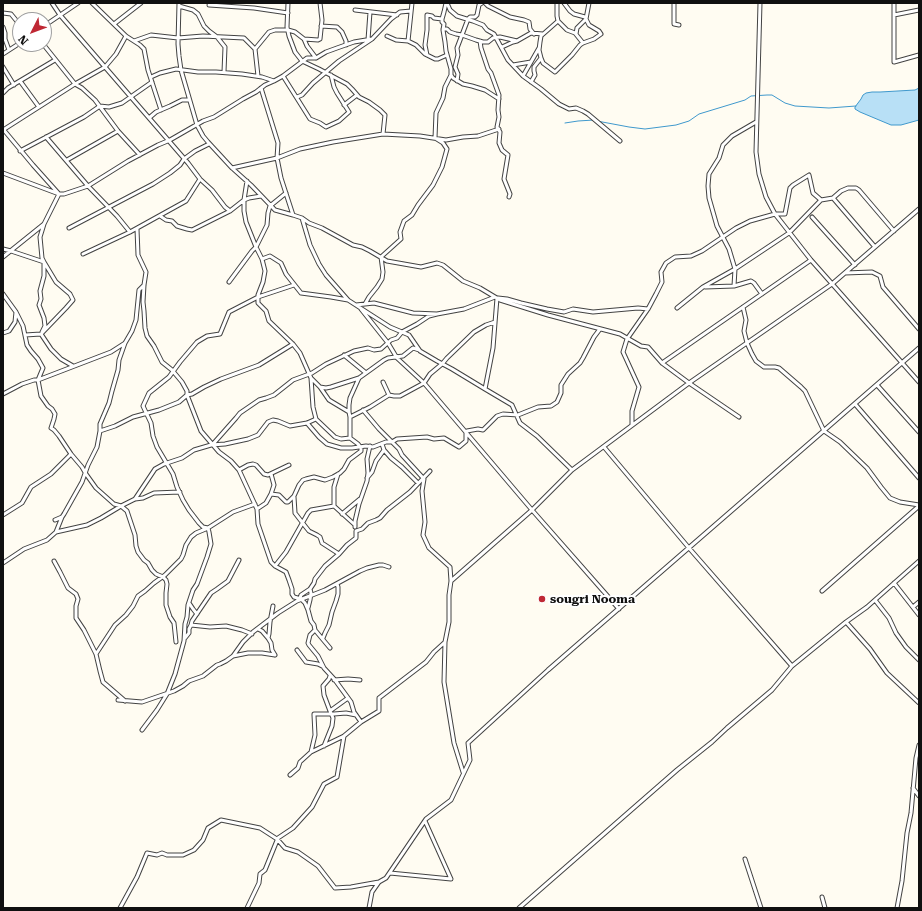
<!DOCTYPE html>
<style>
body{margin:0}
#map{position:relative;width:922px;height:911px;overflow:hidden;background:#fffcf2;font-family:"Roboto Serif",serif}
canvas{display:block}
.frame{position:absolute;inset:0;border:4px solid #101010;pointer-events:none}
.north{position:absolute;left:12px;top:12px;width:40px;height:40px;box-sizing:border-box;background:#fff;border:1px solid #9f9f9f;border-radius:50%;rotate:228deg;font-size:11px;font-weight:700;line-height:16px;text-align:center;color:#101010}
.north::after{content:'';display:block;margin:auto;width:14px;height:18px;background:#bf2834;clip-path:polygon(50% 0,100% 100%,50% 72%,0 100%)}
</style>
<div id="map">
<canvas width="922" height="911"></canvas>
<div class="frame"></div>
<div class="north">N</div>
</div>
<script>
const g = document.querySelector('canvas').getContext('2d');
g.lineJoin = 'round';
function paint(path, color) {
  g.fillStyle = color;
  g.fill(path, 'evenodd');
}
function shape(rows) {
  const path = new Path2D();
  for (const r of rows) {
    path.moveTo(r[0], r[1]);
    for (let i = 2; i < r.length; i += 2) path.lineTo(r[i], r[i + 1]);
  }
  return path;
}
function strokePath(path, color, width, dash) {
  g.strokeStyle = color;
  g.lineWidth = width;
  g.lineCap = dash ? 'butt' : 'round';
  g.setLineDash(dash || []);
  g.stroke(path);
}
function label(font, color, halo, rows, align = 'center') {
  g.font = font + ' "Roboto Serif",serif';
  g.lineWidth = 4;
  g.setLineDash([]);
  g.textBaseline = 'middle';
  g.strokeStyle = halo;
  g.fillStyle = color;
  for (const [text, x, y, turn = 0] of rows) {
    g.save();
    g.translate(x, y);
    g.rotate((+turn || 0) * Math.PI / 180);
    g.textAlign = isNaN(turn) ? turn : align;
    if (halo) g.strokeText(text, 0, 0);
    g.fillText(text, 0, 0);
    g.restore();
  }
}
const water = shape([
 [919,88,919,120,901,125,891,125,860,112,855,109,855,107,861,99,863,95,866,93,872,92,880,92,915,90,919,88]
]);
paint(water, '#b8e0f6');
strokePath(water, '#3f98cc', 1);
strokePath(shape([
 [597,121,629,127,645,129,676,125,689,121,699,114,745,100,751,96,767,95,772,95,785,103,795,106,829,108,856,106],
 [565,123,578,121,594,120]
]), '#3f98cc', 1);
const minor = shape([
 [52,3,60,15,188,163,200,179,212,190,225,207,230,211],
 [92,3,126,36,140,45,144,49,148,70,161,110],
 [179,3,178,44,179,56,181,70,197,125,203,136,208,142,232,168,251,185,275,210,293,215,302,218,309,223,322,228,353,245,362,247,370,251,387,261,421,267,437,263,443,265,463,281,480,288,500,300,548,315,620,334,641,346,648,347,662,363,689,383,739,417],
 [288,3,287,27,289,36,295,52,302,61,319,69,347,84,352,89,359,97,369,102,380,110,385,115,383,134],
 [446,3,444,12,442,19,442,22,444,24,443,30,445,42,446,51,451,69,451,75,453,78,463,84,472,86,485,90,499,99],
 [447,3,450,10,457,16,473,21,483,25,487,30,494,34,508,60,523,76,541,89,559,104,569,109,576,108,583,111,588,114,620,141],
 [485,3,488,6,510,17,524,20,529,22,530,29,534,34],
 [557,3,557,16,558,21,567,30,575,33,583,43],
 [674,3,674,24,679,25],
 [760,3,756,152,759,174,766,197,775,214,811,260,919,382],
 [894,3,894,62,919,55],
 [209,5,254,8,288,13],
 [179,6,193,10,198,14,204,26,209,31,217,37,225,47,224,72],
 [355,10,397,15],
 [3,13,11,14,20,25],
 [894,15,919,10],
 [114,24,141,3],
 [44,26,78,3],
 [321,26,337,27,342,32,346,41,346,45],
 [3,27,5,33,5,39,9,50],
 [443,29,447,29,450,32,456,34,462,35,476,40,483,42,488,42,493,38,500,37,517,41],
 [576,34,577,28,586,19,589,3],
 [387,36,396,40,408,41,416,45,425,54,435,59,438,59,447,55],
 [304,39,307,46,316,58],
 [368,40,370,12],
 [134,41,151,35,178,38,203,36,244,38,255,49,258,76],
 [408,41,412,3],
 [480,41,481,48,488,69,491,73,499,95,498,110,499,117,497,127,500,132,499,143,502,150,508,155,504,179,510,194,509,197],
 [43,44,75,84,82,88,95,100,118,131,140,155],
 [502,47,513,42,517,41,531,33,543,34],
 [255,49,269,32,275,30,288,30,295,32,304,39,318,40,320,39,322,20,320,3],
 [3,54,20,43],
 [427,55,425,45,427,30,427,15,432,16,434,18,442,19],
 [541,58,543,63,555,72,572,55,580,45,583,43,594,39,601,34,599,31,589,25,585,17,574,14,570,11,564,3],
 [513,65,531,62,539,48],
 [3,67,14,85],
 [283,76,310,119,320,123,326,127,339,121,349,112,337,93,334,87,331,75],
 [523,76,531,62],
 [151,77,160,73,176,69,198,72,216,72,242,74,262,77,274,81],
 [20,81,39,107],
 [457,81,458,74,455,67,458,55,457,48,468,19,470,17,475,17,477,15,479,5,482,3],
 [531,82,535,75,534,71,534,67,541,58,539,50,540,42,541,36,558,21],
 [261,88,278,143,277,158,281,178,293,215],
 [3,93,8,88,55,60],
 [297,97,302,95,313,83,339,61,372,39,391,19,400,12,411,11],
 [344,105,357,95],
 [149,118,156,112,170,106,182,100,189,100],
 [3,129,33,165,59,194,64,194,88,186,128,161,158,145,170,140,203,121,214,117,243,99,256,92,265,85,274,81,283,76,307,58,316,58,326,52,337,48,354,42,372,39],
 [3,130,75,84,105,67,116,54,126,36],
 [46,137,88,186,117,216,130,232],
 [20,151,84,117,100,106,109,107,122,103,152,82],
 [67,160,118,131],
 [232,168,277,158,300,149,333,142,383,134,420,136,446,140,463,137,478,136,499,129],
 [3,173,59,194,44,224,3,257],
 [247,181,244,200,244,211,246,222,256,247,262,259,265,271,263,282,258,295,258,303,266,311,269,321,293,344,300,353,311,378,313,407,316,419,335,437,341,439,350,438,358,444,361,448,361,451,349,460,344,469,340,473,333,477,325,480,314,477,306,479,303,480,299,485,294,496,288,502,286,502,279,495,271,494],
 [833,198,875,247],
 [160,216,166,220,172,221,177,226,187,229,192,230,230,211,244,200,249,198,261,196],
 [812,217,855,265],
 [302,218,310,245,319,264,326,275,348,300,390,327,409,335,420,351,437,361,452,369,485,389,512,405,520,423,537,436,572,470],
 [69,228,153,184,170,173,180,165,184,159,195,151,209,144],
 [137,229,138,255,146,272,144,285,143,302,144,311,145,328,147,336,154,346,162,362,172,370,182,382,187,391,187,395,201,431,219,452,231,461,239,470,257,509,258,524,271,562,275,566,286,572,289,580,292,589,292,594,294,597,301,599,305,603,308,610,311,621,314,625,315,630,330,648],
 [3,249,11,251,44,262,56,282,70,294,73,300,66,308,41,334,25,335],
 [83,254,130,232,186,201,200,179],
 [262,259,270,256,281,263,286,274,301,293,331,297,348,300],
 [845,273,872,272,880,276,883,287,919,329],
 [229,282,252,251,256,247,267,225,268,213,270,206,286,193],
 [734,286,735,269,729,249,717,226,709,198,708,186,709,174,719,158,723,145,732,136,756,122],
 [705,287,734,286,751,281,754,283,762,294],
 [3,294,16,312,23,326,27,345,31,351,38,359,43,368,38,380,41,396,48,406,52,409,55,414,54,419,51,428,54,430,59,436,71,454,82,467,86,474,96,488,114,504,121,506,127,511,135,535,136,546,138,552,144,560,148,563,152,570,156,574,163,577,166,580,167,584,166,593,166,605,170,617,174,623,176,642],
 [498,298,507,299,521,303,547,309,564,312,573,309,593,312,638,308,648,309],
 [365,304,369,297,377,287,382,279,383,272,381,257,401,239,400,232,404,221,412,215,418,205,433,185,442,167,447,149,443,143,435,138,436,113,443,98,445,87,451,75],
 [356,305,374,303,413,313,437,314,464,309,495,297],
 [743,307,746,320,744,331,747,343,752,354,756,361,764,367,775,367,779,368,801,387,805,391,824,431,840,442,867,468,881,487,890,498,900,502,919,505],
 [677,308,703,287,735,269,789,233,821,200,833,198,841,191,848,188,856,188,859,190,894,231],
 [361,309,388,343,397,358,424,383,532,510,619,609],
 [42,332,45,326,44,318,39,305,41,299,40,291,44,276,44,262,42,258,40,237,44,224],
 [3,333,9,331,15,322,16,312],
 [41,334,51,349,61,359,73,366],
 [662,363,811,260],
 [366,373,384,360,388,358,403,356,413,348,419,350],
 [311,378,320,387,329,400,349,412],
 [383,382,389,395],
 [877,385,919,432],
 [320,387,326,388,331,387,359,378,366,373,344,355],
 [485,389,493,348,497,298],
 [3,394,22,384,34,380,38,380,111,352,125,343],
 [855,404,919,478],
 [350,417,370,407,389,395,394,396,400,396,424,383,430,374,442,364,447,358,474,332,486,325,495,322],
 [307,423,319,437,327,444,341,448,352,448,366,446,373,447,386,442,392,442,397,439,427,437,434,439,444,438,459,447,466,441,466,432,467,431,478,429,483,430,497,416,503,414,518,415,538,407,551,406,557,402,561,393,561,385,568,374,580,363,583,358,594,337,600,329],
 [632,425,632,411,639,387,623,352,627,339,648,309,656,294,662,282,661,272,666,263,675,257,691,256,702,251,736,228,750,221,775,214,785,214,790,188,793,185,809,175,813,193,821,200],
 [100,431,100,424,109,403,112,391,118,370,119,360,125,343,132,331,136,320,139,290,144,285],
 [350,438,350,417,349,412,349,405,350,398,359,378],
 [213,444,236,418,240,413,259,400,266,398,274,395,293,380,312,373,326,364,354,351,368,348,374,350,381,349,391,340,397,338,402,332,417,324,429,316,437,314],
 [604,447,689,548,792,666],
 [384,450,391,458,402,467,418,483],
 [239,470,248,465,253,464,256,465,264,474,268,475,289,465],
 [367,478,372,472,376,461,384,450,382,444],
 [294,497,295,513,305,526,309,531,317,535,320,537,322,543,339,554],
 [135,499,155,469,164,464,182,458,194,450,211,445,225,444,248,439,258,435,268,422,273,420,278,421,290,426,307,423,316,419],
 [334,506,334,487,338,474],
 [257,509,266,503,271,494,274,485,271,474],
 [342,514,360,499],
 [3,515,22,503,31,487,51,474,71,454],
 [55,520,62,517,64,514,82,482,88,465,97,447,100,431,115,426,133,417,159,410,179,402,187,395,192,394,204,387,221,379,259,365,293,344],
 [355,527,355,521,359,504,367,481,368,473,367,459,370,446],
 [56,532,62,517],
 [54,561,60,572,68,588,76,594,78,599,76,606,76,618,84,630,96,654,100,671,103,682,125,701],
 [3,563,24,549,47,540,56,532,87,525,101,518,121,506,135,499,143,498,154,493,180,492],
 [275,566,286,552,308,513,311,510,334,506,355,525],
 [451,581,532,510,572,470,689,383,832,284,919,209],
 [894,583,919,615],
 [822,591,919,506],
 [301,599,300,598,301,595,310,589,314,583,315,579,325,566,339,554,347,545,356,538,356,531,362,529,368,523,376,520,380,518,387,510,410,492,430,471],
 [875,600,889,618,896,633,906,647,919,660],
 [189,603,193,609,197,614],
 [273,606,270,622,269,634,268,638,271,643,272,650,275,655],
 [913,607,919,602],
 [308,608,310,600,311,593,310,589],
 [846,622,870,649,887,673,919,703],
 [191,625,192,621,211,593,217,589,228,581,239,560],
 [258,629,262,631,268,638],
 [315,630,310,635,308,643,309,645,318,656,324,668,335,680,351,702,354,712,361,722],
 [185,638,189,633,189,629,191,625,210,627,226,626,242,630,252,634],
 [323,638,325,633,329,625,332,612,336,601,338,594,338,587,337,584],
 [445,642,444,682,454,743,463,772],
 [297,650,306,662,318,664,322,666],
 [96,654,115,625,126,615,133,606,138,596,145,591,154,583,165,575,181,559,183,555,186,545,191,537,196,533,208,528,233,512,255,504],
 [233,656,243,642,253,632,278,613,297,601,325,590,360,571,367,568,379,565,383,565,389,567],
 [334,680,348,679,360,680],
 [118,700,142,702,174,691,183,686,189,681,203,676,217,665,220,664,226,661,233,656,248,653,262,653,275,655],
 [330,711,324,695,323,686,329,679,330,676],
 [142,730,157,710,167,694,175,674,184,641,185,624,187,617,188,605,193,590,197,584,207,557,211,544,209,532,208,528,203,527,199,523,189,510,183,500,177,487,173,474,157,447,153,436,151,423,143,406,149,393,169,377,180,362,197,342,207,336,220,334,229,312,258,297,294,285],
 [324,746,332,726,333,718,330,711,348,698],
 [311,752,315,735,314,715,314,714,334,714,346,713,356,715],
 [290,775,298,768,300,762,311,752,344,736],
 [913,788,919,796],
 [745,859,761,908],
 [390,873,451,879,425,821],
 [822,897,825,908],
 [120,908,137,877,147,853,157,855,162,853,167,855,183,855,194,850,203,840,208,828,221,820,260,828,277,839,285,848,298,852,318,866,335,888,351,887,379,882],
 [247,908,259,883,260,874,265,870,278,838,293,828,312,807,324,784,337,777,344,736,361,722,379,711,379,698,426,662,434,652,445,642,449,622,449,595,451,581,450,567,429,548,423,535,425,522,422,491,424,479,402,455,399,449,379,429,363,410],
 [369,908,372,892,379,882,386,878,426,819,451,800,470,760,468,743,548,670,919,348],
 [519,908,677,770,712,742,727,728,772,690,792,666,846,622,867,607,919,561],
 [897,908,902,881,907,833,911,813,916,758,919,745]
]);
strokePath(minor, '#434343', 5);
strokePath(minor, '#fff', 3);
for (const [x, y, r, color] of [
 [542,599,4,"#bf2834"]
]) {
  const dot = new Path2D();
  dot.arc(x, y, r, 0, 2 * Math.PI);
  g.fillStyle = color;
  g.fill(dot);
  strokePath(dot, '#fff', 1.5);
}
label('bold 12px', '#101010', '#fff', [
 ["sougri Nooma",550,599]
], 'left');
</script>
